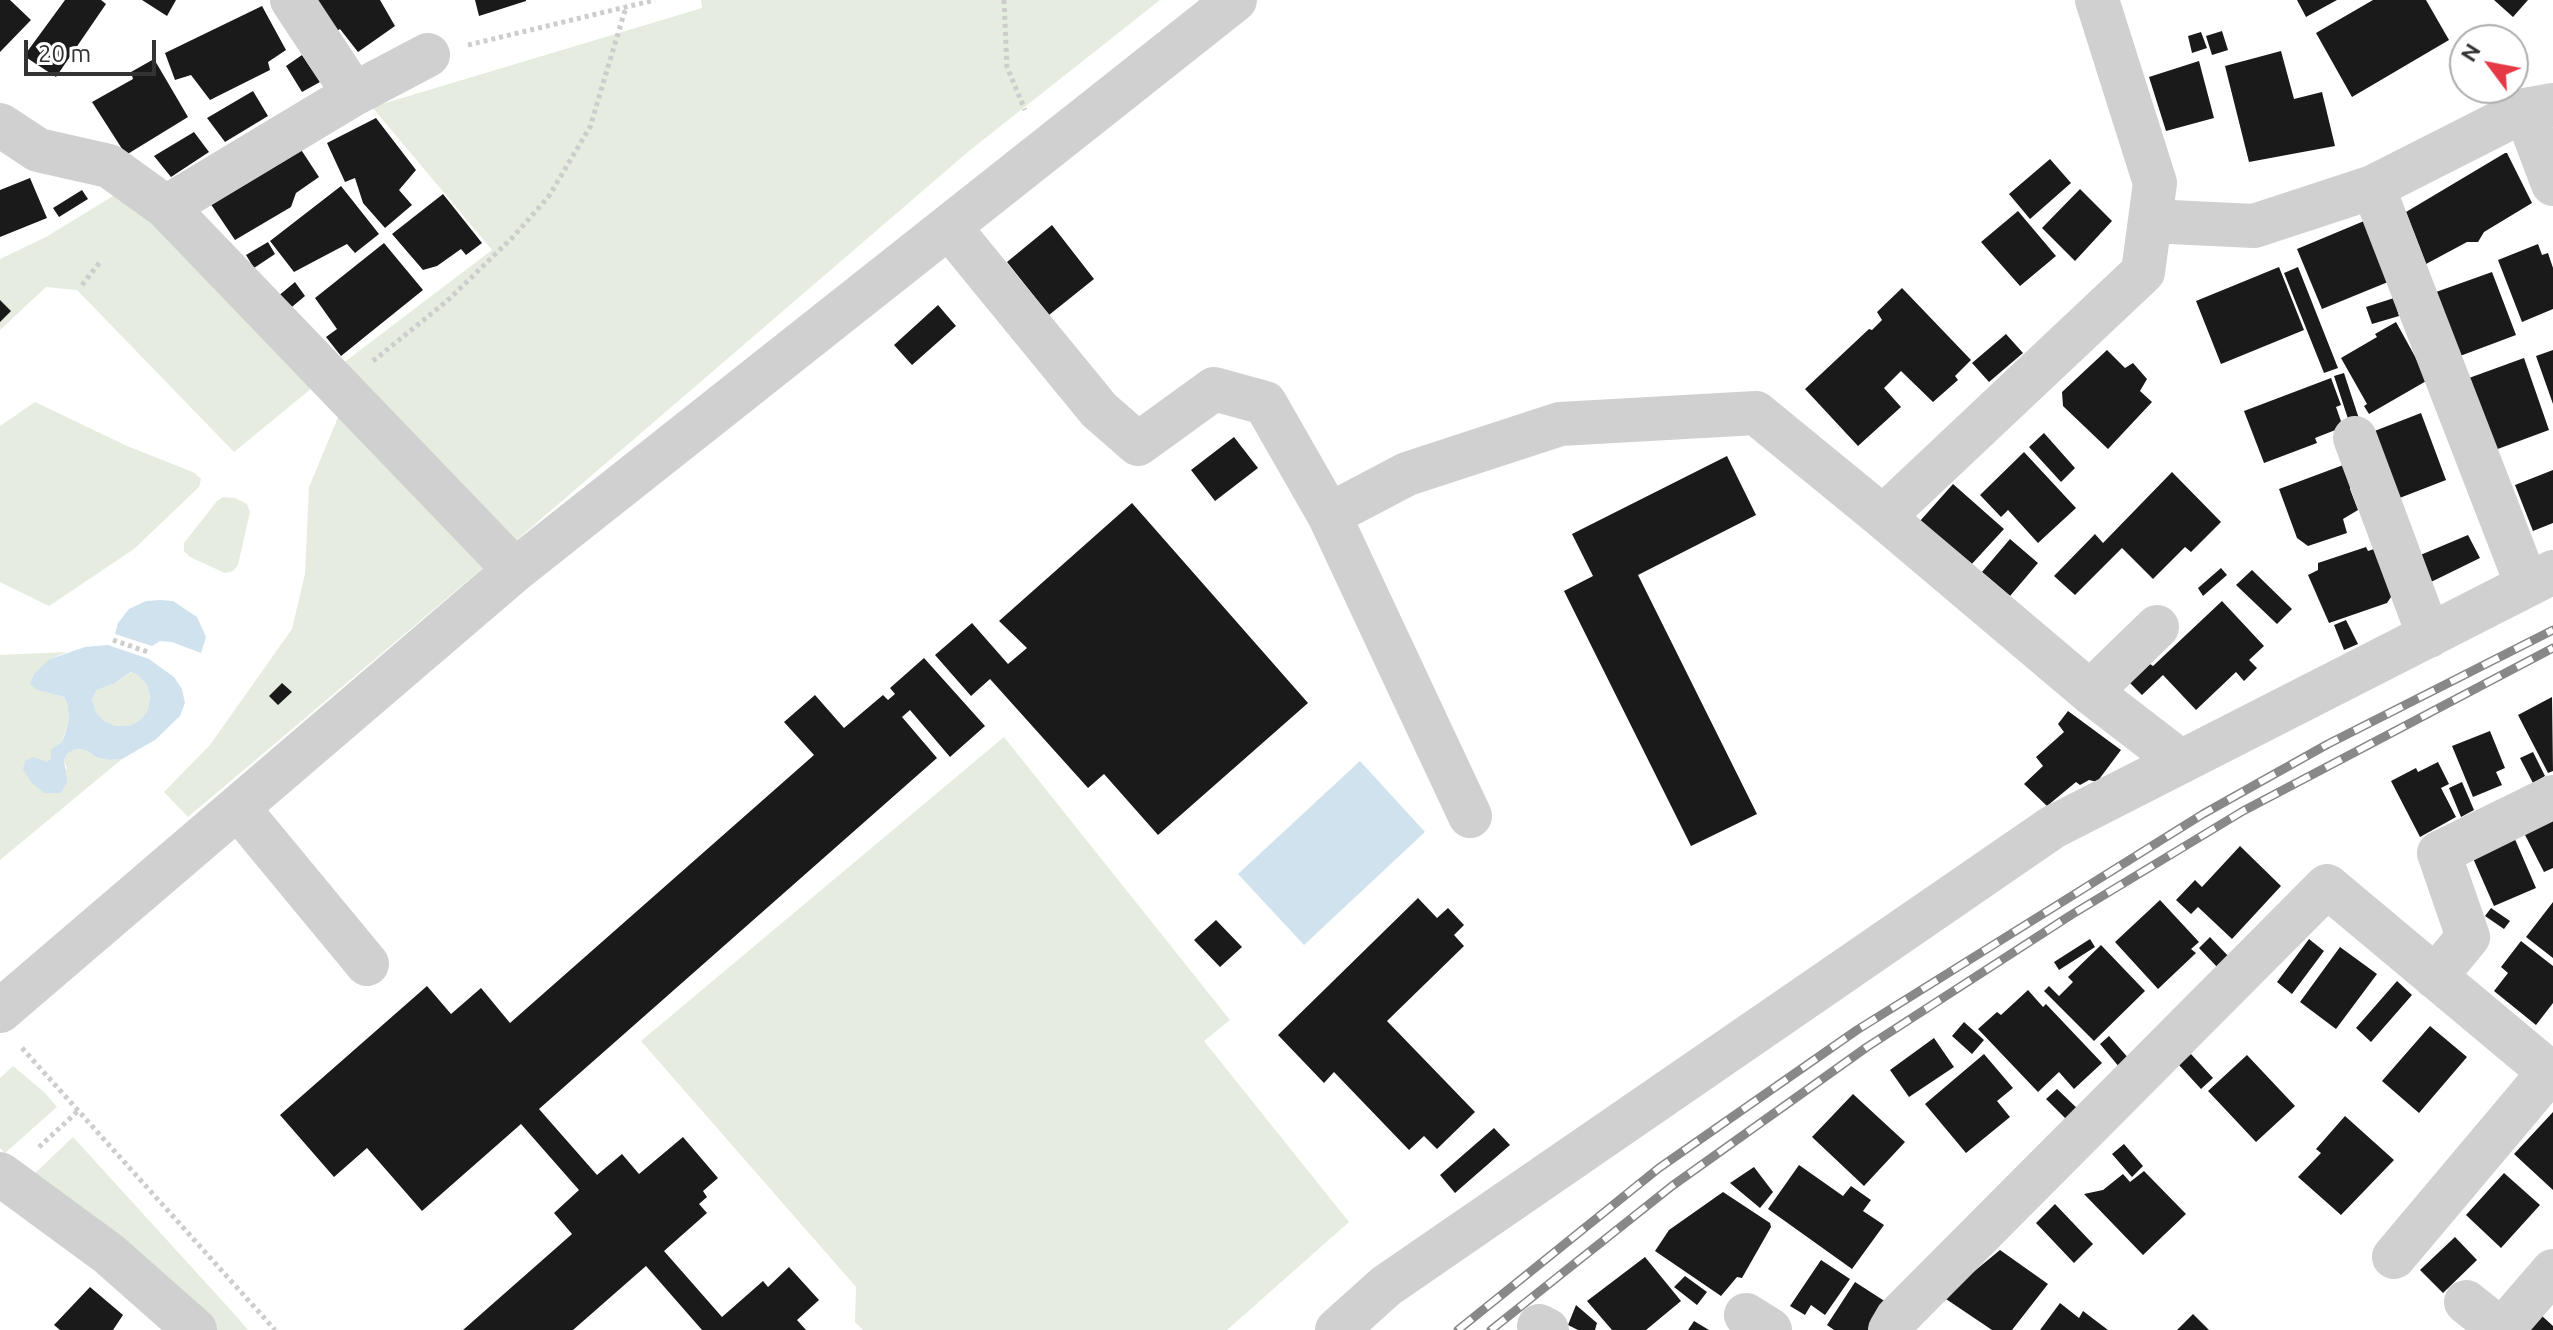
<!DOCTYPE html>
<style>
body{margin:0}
#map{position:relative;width:2553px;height:1330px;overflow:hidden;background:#fff;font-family:Ubuntu,sans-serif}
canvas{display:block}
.north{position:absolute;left:2449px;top:24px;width:80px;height:80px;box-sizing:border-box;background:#fff;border:2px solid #adadad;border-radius:50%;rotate:302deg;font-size:22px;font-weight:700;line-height:32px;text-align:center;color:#333}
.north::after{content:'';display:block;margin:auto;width:28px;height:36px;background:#e63946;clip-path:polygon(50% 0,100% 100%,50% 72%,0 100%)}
.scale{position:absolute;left:24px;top:40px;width:132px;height:36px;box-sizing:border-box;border:4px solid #333;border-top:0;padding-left:10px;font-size:24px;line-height:28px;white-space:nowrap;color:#333;-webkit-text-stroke:6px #fff;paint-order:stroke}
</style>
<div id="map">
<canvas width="2553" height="1330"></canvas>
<div class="north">N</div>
<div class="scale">20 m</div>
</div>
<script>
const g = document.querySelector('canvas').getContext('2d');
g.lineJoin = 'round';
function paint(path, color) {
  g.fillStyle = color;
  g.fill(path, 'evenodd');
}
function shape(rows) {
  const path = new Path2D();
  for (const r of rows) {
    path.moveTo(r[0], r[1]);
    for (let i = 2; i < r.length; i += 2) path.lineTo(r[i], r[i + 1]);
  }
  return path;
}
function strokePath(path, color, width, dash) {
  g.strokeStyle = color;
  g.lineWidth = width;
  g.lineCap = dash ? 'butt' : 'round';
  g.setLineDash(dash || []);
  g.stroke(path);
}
paint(shape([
 [701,0,1160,0,969,151,512,544,334,370,492,250,372,107,702,8],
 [121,191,312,388,234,452,77,290,46,287,0,330,0,259,46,237],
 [35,402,127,446,195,473,201,479,199,487,134,549,49,606,0,582,0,426],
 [339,415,484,567,188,817,164,792,210,745,292,629,305,574,309,487],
 [223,497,235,498,247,504,250,512,238,565,233,571,225,573,190,557,184,551,184,543,217,501],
 [67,652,50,659,37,690,64,697,67,703,69,719,62,742,51,749,51,758,47,762,67,769,64,760,67,754,75,749,86,750,96,757,109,760,122,759,0,860,0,655],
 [132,672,138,675,147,685,150,697,148,710,140,720,129,726,116,726,104,721,96,712,92,699,97,690,115,683],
 [1004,737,1230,1020,1204,1041,1349,1222,1227,1330,863,1330,855,1322,856,1287,641,1041],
 [13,1066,44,1092,57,1107,5,1153,0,1148,0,1078],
 [73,1137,237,1317,248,1330,212,1330,30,1178]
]), '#e6ecdf');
paint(shape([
 [160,600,173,601,197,617,206,637,201,653,172,642,160,641,152,646,115,634,118,623,129,609,146,601],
 [108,645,149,659,174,677,182,689,185,703,180,716,155,740,122,759,109,760,96,757,86,750,75,749,67,754,64,760,67,782,61,793,44,793,31,782,23,769,25,761,33,757,47,762,51,758,51,749,62,742,65,734,69,719,67,703,64,697,37,690,30,684,34,674,50,659,85,647],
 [131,672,138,675,147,685,150,697,148,710,140,720,129,726,116,726,104,721,96,712,92,699,97,690,115,683],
 [1360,761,1425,832,1304,945,1238,874]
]), '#cfe2ee');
paint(shape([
 [0,0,10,0,31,20,0,52],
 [65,0,101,0,106,4,56,77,24,56],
 [142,0,176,0,167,16],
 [309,0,380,0,395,26,358,52,340,29,330,35],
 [475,0,526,0,526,1,479,16],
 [2297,0,2337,0,2306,17],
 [2373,0,2426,0,2449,40,2352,97,2316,33],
 [2494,0,2528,0,2513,17],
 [262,6,286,50,268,62,270,70,210,100,191,75,175,80,165,53],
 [2222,31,2228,50,2212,55,2206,36],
 [2201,32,2207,48,2192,53,2188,36],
 [2281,51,2294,99,2322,92,2335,146,2249,162,2225,66],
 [302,55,320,82,302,92,286,66],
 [154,59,188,117,126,155,92,102,133,79,131,72],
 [2199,61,2214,118,2166,131,2149,77],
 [253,91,268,116,225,142,207,118],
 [376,118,416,170,399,190,412,205,385,228,363,203,355,178,345,182,327,143],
 [194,132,209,152,171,177,154,156],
 [298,145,319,177,296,193,291,207,235,240,208,200],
 [2505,153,2507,153,2532,203,2484,232,2478,242,2467,242,2426,264,2406,212],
 [2050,159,2071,183,2030,219,2009,194],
 [30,178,47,218,0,237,0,190],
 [341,186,379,234,355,253,347,244,294,272,270,241],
 [2080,189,2112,221,2075,261,2042,228],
 [82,190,88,199,59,217,53,208],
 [443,194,482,243,466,255,461,249,437,266,423,270,392,234],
 [2018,211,2056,256,2020,286,1981,242],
 [2364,221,2388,282,2322,309,2297,249],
 [1052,225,1094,279,1049,315,1007,262],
 [268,242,275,254,254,268,246,255],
 [384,243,423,290,341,356,326,337,337,329,315,298],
 [2538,244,2542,255,2548,253,2553,268,2553,309,2522,322,2498,260],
 [2279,267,2304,330,2221,364,2196,301],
 [2298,267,2338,368,2324,373,2284,273],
 [2492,272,2516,335,2460,356,2436,292],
 [295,282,305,296,287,311,277,297],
 [1902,288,1971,360,1955,376,1958,380,1933,402,1901,371,1884,388,1901,407,1858,446,1805,389,1869,329,1872,330,1882,320,1877,312],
 [2394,298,2399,316,2372,324,2366,307],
 [0,300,11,311,0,322],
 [938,305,956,326,912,365,894,345],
 [2396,322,2428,380,2369,414,2364,406,2367,404,2341,358,2377,337,2375,334],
 [2006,334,2023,353,1989,382,1972,363],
 [2107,350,2125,368,2133,363,2147,379,2140,391,2152,402,2108,449,2063,406,2062,392],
 [2553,350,2553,404,2536,356],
 [2524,358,2549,430,2495,450,2469,378],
 [2344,373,2363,431,2353,434,2334,376],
 [2331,378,2341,405,2336,407,2343,427,2315,438,2317,443,2264,463,2244,411],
 [2421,413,2446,480,2397,499,2372,432],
 [2044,433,2075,468,2061,482,2029,447],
 [1234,437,1258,468,1215,501,1191,470],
 [2024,452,2076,508,2038,543,2008,510,2001,517,1980,495],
 [1727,456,1756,515,1638,575,1757,814,1691,846,1564,591,1593,576,1572,534],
 [2346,464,2353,474,2350,489,2358,510,2343,519,2347,533,2308,546,2297,538,2279,489],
 [2553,470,2553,523,2533,531,2515,485],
 [2172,472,2221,522,2191,552,2185,547,2153,579,2122,548,2075,595,2054,576,2095,534,2103,543],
 [1953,484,2004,529,1970,566,1920,521],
 [1132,503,1308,703,1158,835,1104,774,1088,788,990,679,971,696,935,655,972,623,1008,664,1027,648,999,621],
 [2468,535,2480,558,2431,582,2418,556],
 [2010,539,2038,563,2010,596,1982,572],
 [2366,547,2368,551,2377,548,2395,591,2387,603,2329,623,2308,575,2318,570,2318,563],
 [2221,568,2227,575,2203,596,2198,588],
 [2252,570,2292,609,2277,624,2236,585],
 [2222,601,2264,646,2249,660,2257,668,2244,681,2236,672,2196,710,2163,675,2142,695,2130,683,2150,664,2153,666],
 [2346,620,2358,644,2344,650,2334,625],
 [924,658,985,726,950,757,910,710,902,717,937,758,539,1109,597,1175,622,1154,639,1174,683,1137,718,1178,703,1191,707,1197,699,1204,707,1213,664,1251,722,1317,763,1281,768,1287,789,1267,819,1300,797,1320,806,1330,702,1330,646,1266,573,1330,463,1330,572,1234,554,1213,579,1190,521,1124,422,1211,367,1148,334,1177,280,1115,427,986,451,1014,481,988,510,1023,814,755,784,722,815,695,844,728,883,695,888,700,895,694,890,688],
 [282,683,292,692,278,705,269,696],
 [2552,697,2553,771,2548,773,2518,715],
 [2068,711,2121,750,2097,782,2089,780,2080,785,2076,782,2047,806,2024,784,2043,766,2036,757,2064,732,2058,724],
 [2490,731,2505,768,2496,772,2502,785,2473,797,2452,746],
 [2533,752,2545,776,2533,783,2520,758],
 [2438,762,2449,784,2441,788,2456,817,2420,837,2391,781,2416,768,2418,772],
 [2462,782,2474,810,2461,817,2449,788],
 [2553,817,2553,868,2544,872,2523,831],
 [2514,837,2536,888,2494,906,2472,856],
 [2240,846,2281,886,2232,939,2198,907,2191,914,2176,900,2195,880,2202,887],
 [1418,898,1437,918,1448,908,1464,925,1454,935,1464,946,1387,1021,1475,1112,1437,1149,1424,1136,1409,1150,1334,1072,1324,1083,1278,1035],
 [2160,900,2199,942,2191,949,2196,953,2158,989,2115,942],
 [2553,902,2553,958,2526,937],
 [2491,908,2510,921,2504,929,2485,916],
 [1216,920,1242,947,1220,967,1194,940],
 [2210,937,2230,958,2218,968,2199,948],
 [2090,939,2095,947,2059,970,2054,962],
 [2309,939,2324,951,2292,994,2277,982],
 [2521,941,2553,966,2553,1003,2536,1025,2494,991,2508,973,2501,967],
 [2101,945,2145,991,2094,1041,2044,991,2049,986,2059,996,2073,982,2068,977],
 [2340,947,2377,974,2336,1029,2300,1002],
 [2397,981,2412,995,2371,1042,2356,1028],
 [2028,990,2043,1007,2046,1004,2102,1063,2074,1089,2059,1072,2038,1092,1978,1029,1997,1012,2001,1015],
 [1964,1022,1984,1040,1972,1054,1952,1036],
 [2430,1026,2467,1057,2419,1113,2382,1081],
 [2109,1036,2130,1060,2120,1068,2100,1044],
 [1934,1038,1954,1067,1909,1097,1890,1070],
 [1984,1054,2013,1088,1997,1101,2010,1117,1966,1153,1925,1104],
 [2191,1054,2213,1078,2201,1089,2179,1065],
 [2247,1055,2295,1106,2256,1142,2208,1091],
 [2057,1089,2081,1112,2070,1123,2046,1099],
 [1853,1094,1905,1142,1864,1186,1812,1137],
 [2553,1112,2553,1190,2514,1154],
 [2345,1116,2394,1160,2341,1215,2298,1177,2321,1153,2316,1149],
 [1494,1128,1510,1145,1455,1193,1440,1175],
 [2124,1144,2143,1166,2132,1177,2112,1154],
 [1799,1165,1843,1196,1851,1186,1871,1200,1863,1211,1884,1225,1852,1269,1768,1209],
 [1754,1167,1773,1192,1760,1208,1730,1183],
 [2144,1171,2186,1214,2143,1255,2084,1194,2103,1190,2123,1174,2130,1182],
 [2504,1173,2540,1205,2501,1248,2466,1215],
 [1723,1192,1770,1223,1771,1227,1742,1278,1737,1277,1721,1296,1655,1251,1669,1230],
 [2055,1204,2093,1244,2074,1263,2036,1223],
 [2455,1237,2477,1260,2443,1293,2420,1270],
 [2000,1250,2048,1284,2012,1330,1992,1330,1943,1297],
 [1645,1257,1681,1301,1646,1330,1612,1330,1587,1301],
 [1821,1260,1850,1279,1825,1315,1811,1305,1805,1315,1790,1306],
 [1685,1276,1707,1292,1697,1305,1674,1287],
 [1855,1282,1886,1302,1868,1330,1834,1330,1827,1325],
 [90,1287,123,1315,113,1330,60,1330,54,1325],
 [2060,1303,2079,1318,2083,1311,2108,1330,2040,1330],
 [1576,1305,1597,1323,1595,1330,1578,1330,1568,1325],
 [2193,1314,2209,1330,2177,1330],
 [2541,1315,2553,1326,2553,1330,2527,1330],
 [1694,1321,1709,1330,1688,1330]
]), '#1a1a1a');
strokePath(shape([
 [1004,0,1007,67,1025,110],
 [468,45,655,0],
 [82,285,100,262],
 [373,361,447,301,514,236,549,196,590,127,626,7],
 [113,640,151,653],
 [22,1048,275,1330],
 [39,1147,79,1110]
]), '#cdcdcd', 5, [4, 4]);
strokePath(shape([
 [292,0,354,94],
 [2525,110,2553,184],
 [0,125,38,150,109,166,166,207,515,570],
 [2373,187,2527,585],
 [166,207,354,94,428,55],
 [2150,221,2254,226,2373,187,2525,110,2553,105],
 [949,227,1099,410,1138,444,1214,389,1265,403,1329,515,1470,816],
 [2355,438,2429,636],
 [1329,515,1407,474,1560,424,1756,413,1883,517,2090,692,2181,762],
 [1883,517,2143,272,2155,183,2097,0],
 [2090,692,2157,627],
 [238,808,367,964],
 [2435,977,2468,937,2439,853,2553,797],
 [0,1011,515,570,1235,0],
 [0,1174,109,1254,195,1330],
 [2394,1257,2553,1068],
 [2466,1302,2501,1330],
 [1746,1315,1770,1330],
 [1539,1326,1547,1330],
 [1337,1330,1386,1286,2053,827,2553,572],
 [1890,1330,1897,1318,2327,886,2553,1075],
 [2502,1330,2553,1271]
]), '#d0d0d0', 44);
const rail = shape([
 [1458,1330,1659,1168,1857,1030,2203,814,2328,744,2553,630],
 [1491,1330,1672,1186,1867,1047,2071,915,2243,811,2553,648]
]);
strokePath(rail, '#888', 9);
strokePath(rail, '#fff', 6, [18]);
</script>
